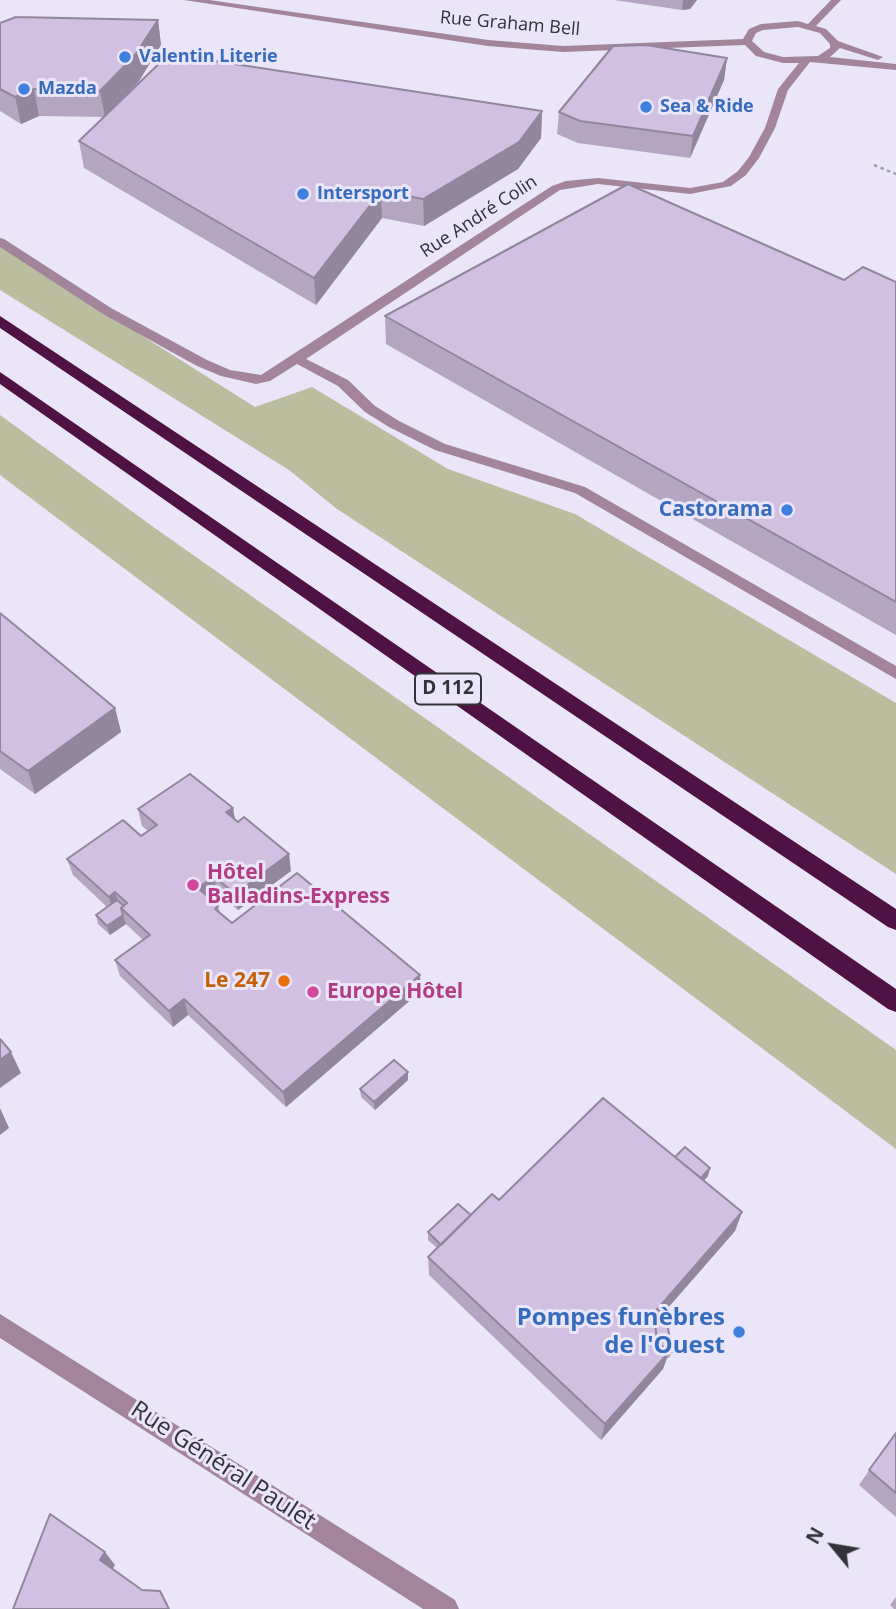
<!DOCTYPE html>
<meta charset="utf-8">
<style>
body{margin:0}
#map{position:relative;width:896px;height:1609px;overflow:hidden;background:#eae5f8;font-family:"Open Sans",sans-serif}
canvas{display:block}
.north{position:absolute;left:798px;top:1511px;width:70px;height:70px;-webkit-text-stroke:5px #eae5f8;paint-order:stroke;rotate:300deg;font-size:19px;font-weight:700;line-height:28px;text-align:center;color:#343239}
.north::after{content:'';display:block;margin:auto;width:24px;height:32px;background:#343239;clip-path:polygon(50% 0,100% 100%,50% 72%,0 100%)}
</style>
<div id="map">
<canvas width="896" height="1609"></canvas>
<div class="north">N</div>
</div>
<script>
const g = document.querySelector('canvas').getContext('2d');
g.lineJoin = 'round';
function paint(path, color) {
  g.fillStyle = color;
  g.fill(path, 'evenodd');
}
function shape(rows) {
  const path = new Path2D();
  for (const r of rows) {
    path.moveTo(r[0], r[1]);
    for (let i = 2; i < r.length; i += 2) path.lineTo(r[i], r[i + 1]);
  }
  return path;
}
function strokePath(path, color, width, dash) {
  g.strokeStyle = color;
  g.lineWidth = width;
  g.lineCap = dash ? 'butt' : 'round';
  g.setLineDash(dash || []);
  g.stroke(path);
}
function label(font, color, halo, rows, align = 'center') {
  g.font = font + ' "Open Sans",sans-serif';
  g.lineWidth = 6;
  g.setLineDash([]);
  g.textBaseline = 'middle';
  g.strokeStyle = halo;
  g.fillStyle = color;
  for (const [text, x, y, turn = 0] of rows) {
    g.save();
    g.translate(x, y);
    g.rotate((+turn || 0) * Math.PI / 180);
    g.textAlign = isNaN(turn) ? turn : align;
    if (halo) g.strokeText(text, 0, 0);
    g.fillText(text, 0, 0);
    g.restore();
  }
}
paint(shape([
 [0,246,255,407,312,387,448,469,575,514,896,703,896,874,337,509,289,470,0,290],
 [0,415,152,526,896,1050,896,1149,0,475]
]), '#bbbd9f');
strokePath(shape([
 [874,165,896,174]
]), '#a29eac', 2.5, [3.5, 3.5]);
paint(shape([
 [184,0,209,0,488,40,563,46,743,39,749,29,761,24,798,21,808,24,831,0,841,0,816,26,826,29,838,41,883,57,878,60,840,48,830,57,896,64,896,70,810,62,788,90,775,128,759,158,746,175,731,186,690,194,598,184,560,190,306,359,348,380,375,406,399,421,445,444,585,487,896,666,896,679,575,493,435,450,389,427,365,412,338,386,297,364,270,381,256,384,221,376,197,366,103,314,0,247,0,238,4,239,111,308,207,360,230,370,261,375,552,186,566,181,598,178,690,188,723,182,738,171,749,157,765,128,778,89,799,63,783,63,756,56,745,45,563,52,488,46,184,0],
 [798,27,820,33,830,44,830,48,818,56,783,57,764,52,752,41,756,33,763,30,798,27],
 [0,1314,455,1600,459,1609,423,1609,0,1338,0,1314]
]), '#a3849b');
paint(shape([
 [0,316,896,909,896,930,888,927,0,328,0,316],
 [0,372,896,989,896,1012,888,1009,0,384,0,372]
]), '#4e1245');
paint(shape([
 [614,0,697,0,690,9,682,10],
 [158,20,161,45,139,81,116,105,542,111,541,138,518,169,424,226,382,218,316,305,84,168,79,141,104,117,39,116,21,124,0,111,0,23],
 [727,58,724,80,690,158,578,143,557,134,559,112],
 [844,280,896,282,896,635,386,344,385,316],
 [0,613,115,708,121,732,35,794,0,769],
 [138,809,235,819,291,871,238,910,217,893,210,898,218,906,220,912,232,923,421,991,286,1107,188,1015,173,1027,120,976,115,960,143,940,126,924,110,935,98,924,96,915,107,907,73,875,67,859,141,836,148,831,142,826],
 [408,1072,408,1080,375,1110,361,1097,360,1089],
 [675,1157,708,1176,703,1181,742,1212,735,1231,655,1323,672,1352,669,1358,667,1358,663,1369,601,1440,429,1275,428,1257,437,1248,428,1240,428,1232,471,1215,499,1200],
 [896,1432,896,1517,859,1485],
 [896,1597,896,1609,894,1609,890,1605]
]), '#b4a5c2');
paint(shape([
 [683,0,697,0,690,9,682,10],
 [158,20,161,45,139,81,105,117,100,91],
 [727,58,724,80,690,158,693,136],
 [34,89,39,116,21,124,15,97],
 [542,111,541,138,518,169,424,226,423,199],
 [381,191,382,218,316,305,314,278],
 [115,708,121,732,35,794,28,771],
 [233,808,236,825,226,812],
 [289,854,291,871,238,910,235,894],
 [214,876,217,893,202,904,198,888],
 [115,892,120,908,114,913,109,897],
 [123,915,126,924,110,935,107,926],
 [420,975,421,991,286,1107,283,1092],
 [184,999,188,1015,173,1027,169,1011],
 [11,1052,21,1073,0,1088,0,1060],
 [408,1072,408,1080,375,1110,374,1102],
 [0,1108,9,1128,0,1135],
 [710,1168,708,1176,691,1194,693,1187],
 [742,1212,735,1231,651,1327,654,1313],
 [669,1352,663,1369,601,1440,605,1424],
 [105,1552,115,1565,110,1573,100,1560]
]), '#92869e');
const building = shape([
 [16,17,158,20,135,55,100,91,34,89,15,97,0,89,0,23,16,17],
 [646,45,727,58,693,136,580,121,559,112,613,46,646,45],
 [169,54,542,111,519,142,423,199,381,191,314,278,79,141,169,54],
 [628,184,844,280,863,267,896,282,896,602,385,316,628,184],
 [0,613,115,708,28,771,0,751,0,613],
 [190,774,233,808,226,812,238,822,244,817,289,854,235,894,214,876,198,888,218,906,215,909,232,923,297,873,420,975,283,1092,184,999,169,1011,115,960,150,935,121,908,127,903,115,892,109,897,67,859,123,820,141,836,157,825,138,809,190,774],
 [117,900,124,906,121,908,123,915,107,926,96,915,117,900],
 [0,1039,11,1052,0,1060,0,1039],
 [394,1060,408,1072,374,1102,360,1089,394,1060],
 [603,1098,742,1212,654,1313,657,1342,669,1352,605,1424,428,1257,492,1194,499,1200,603,1098],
 [685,1147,710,1168,701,1178,675,1157,685,1147],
 [458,1204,471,1215,441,1245,428,1232,458,1204],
 [667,1322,672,1352,668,1352,657,1342,655,1323,667,1322],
 [896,1433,896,1493,869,1470,896,1433],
 [50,1514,105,1552,100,1560,142,1590,160,1591,169,1609,13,1609,50,1514]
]);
paint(building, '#d1c0e2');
strokePath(building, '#92869e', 2);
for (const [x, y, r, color] of [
 [125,57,7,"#3f7fe0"],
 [24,89,7,"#3f7fe0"],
 [646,107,7,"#3f7fe0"],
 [303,194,7,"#3f7fe0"],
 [787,510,7,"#3f7fe0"],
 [193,885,7,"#d1479c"],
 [284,981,7,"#e8710a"],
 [313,992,7,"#d1479c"],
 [739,1332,7,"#3f7fe0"]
]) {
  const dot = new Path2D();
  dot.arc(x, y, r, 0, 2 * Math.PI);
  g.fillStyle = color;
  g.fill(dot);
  strokePath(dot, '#eae5f8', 2.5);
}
label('18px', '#343239', '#eae5f8', [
 ["Rue Graham Bell",510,24,5],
 ["Rue André Colin",479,217,-33]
]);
label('bold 18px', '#366cbe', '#eae5f8', [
 ["Valentin Literie",139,57],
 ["Mazda",38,89],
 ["Sea & Ride",660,107],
 ["Intersport",317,194]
], 'left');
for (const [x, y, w] of [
 [448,689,66]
]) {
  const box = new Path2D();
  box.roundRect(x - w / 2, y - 15.5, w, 31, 5);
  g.fillStyle = '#eae5f8';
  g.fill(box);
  strokePath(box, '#343239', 2);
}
label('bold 19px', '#343239', null, [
 ["D 112",448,689]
]);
label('bold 21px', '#366cbe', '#eae5f8', [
 ["Castorama",773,510]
], 'right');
label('bold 21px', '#b23c85', '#eae5f8', [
 ["Hôtel",207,873],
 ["Balladins-Express",207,897],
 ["Europe Hôtel",327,992]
], 'left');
label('bold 21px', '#c56008', '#eae5f8', [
 ["Le 247",270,981]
], 'right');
label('bold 24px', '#366cbe', '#eae5f8', [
 ["Pompes funèbres",725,1318],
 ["de l'Ouest",725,1346]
], 'right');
label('24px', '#343239', '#eae5f8', [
 ["Rue Général Paulet",223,1466,33]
]);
</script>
